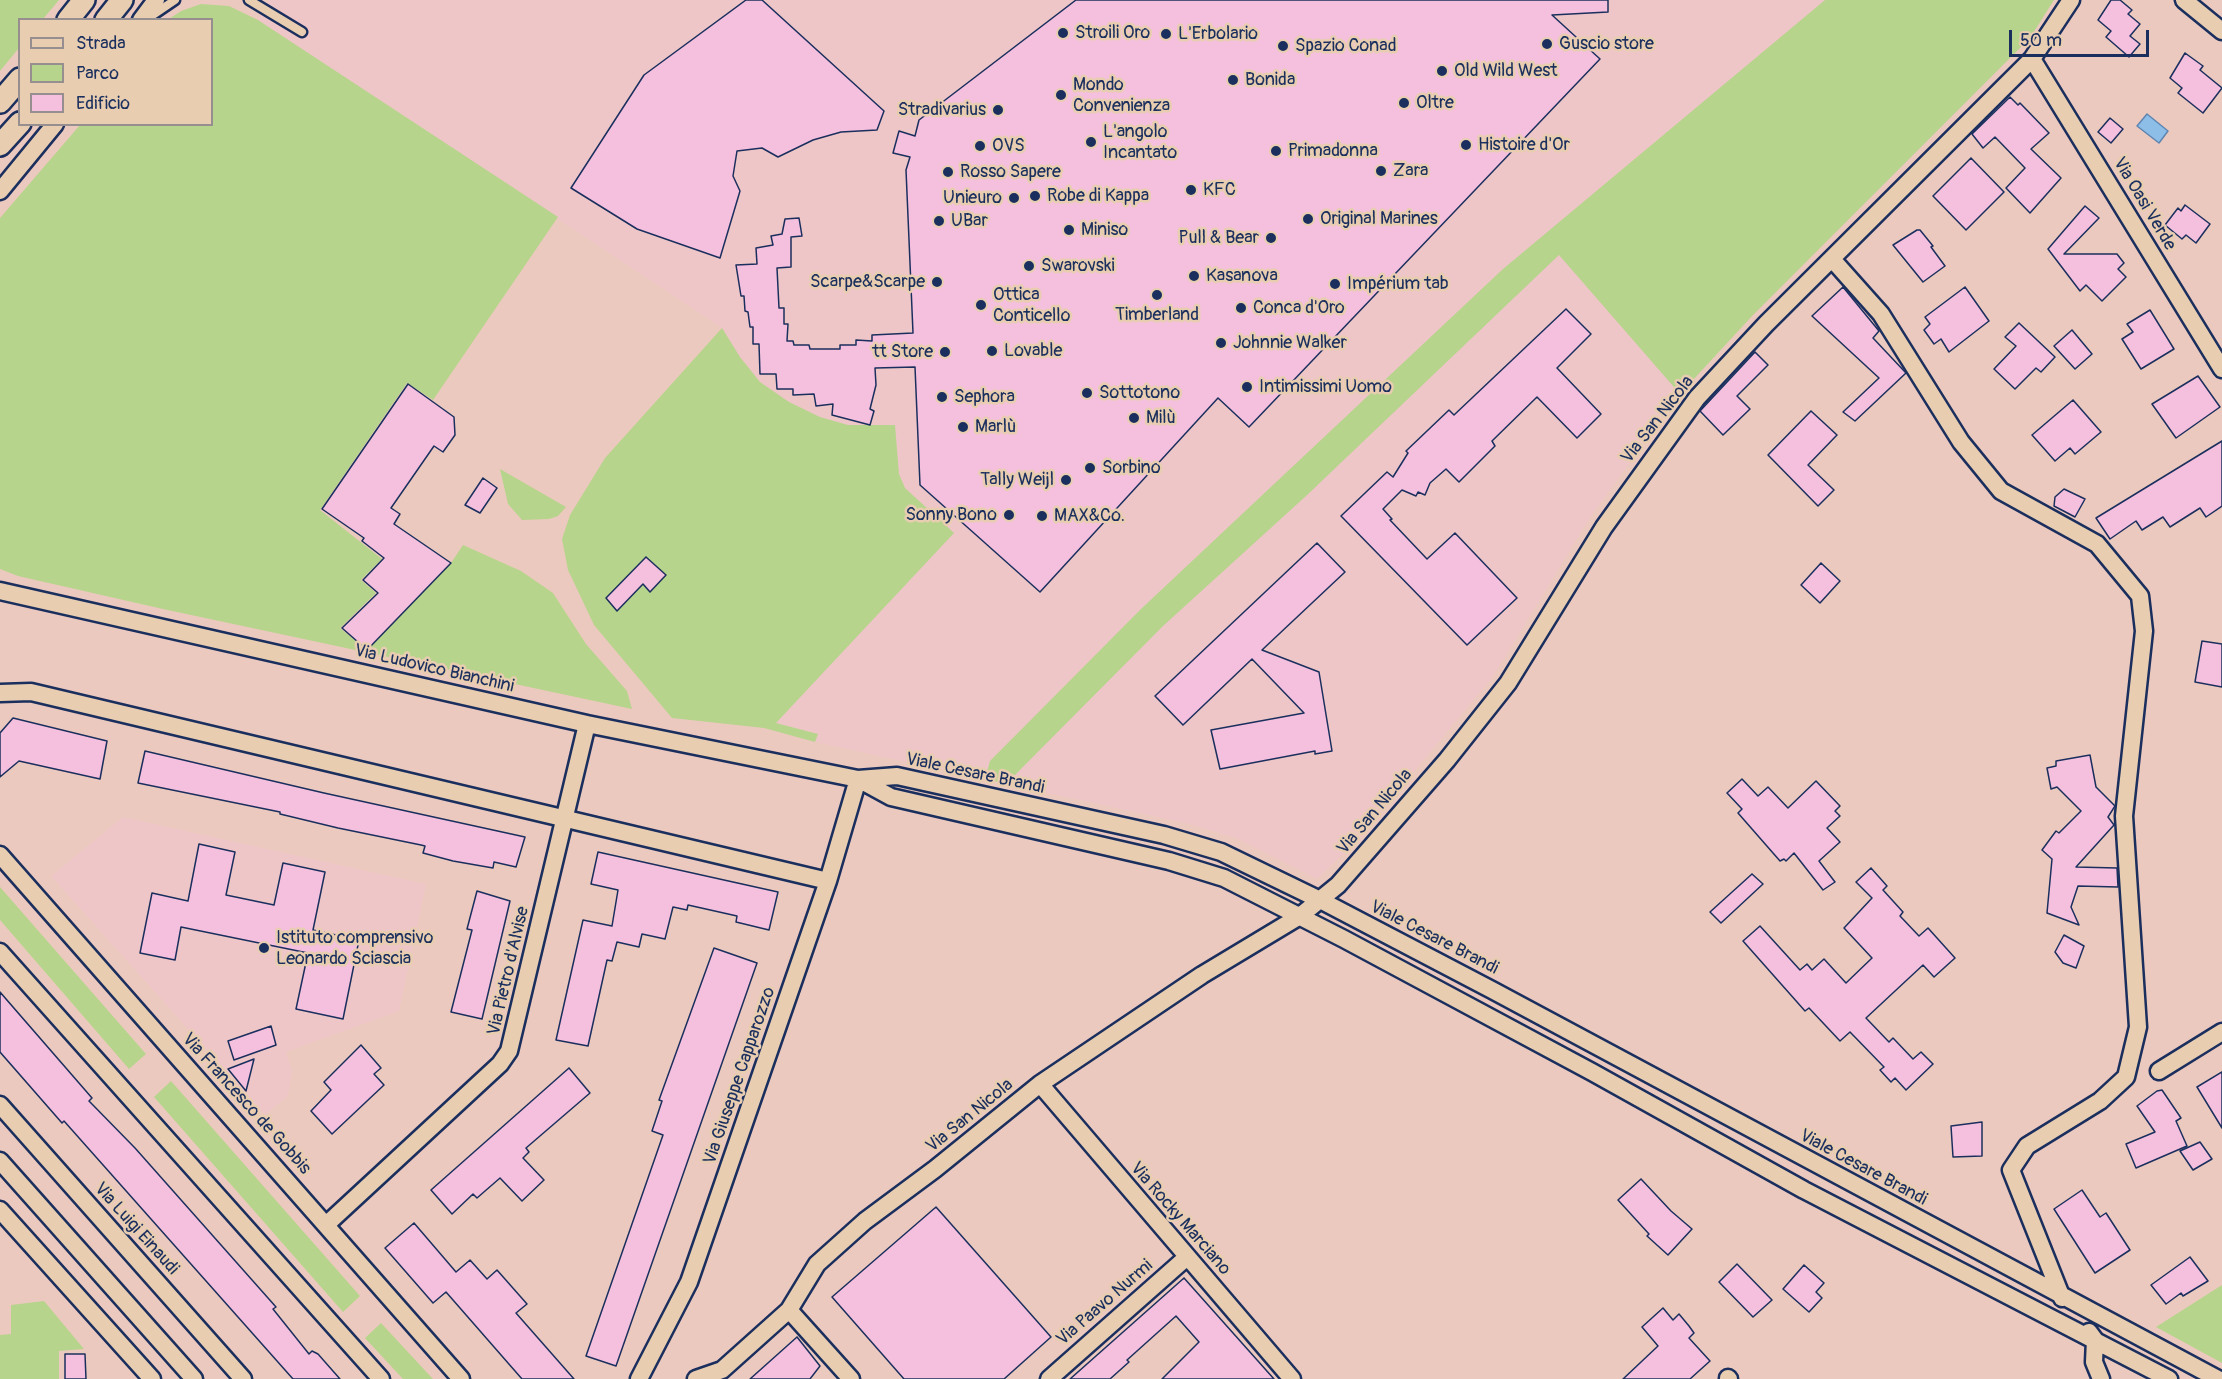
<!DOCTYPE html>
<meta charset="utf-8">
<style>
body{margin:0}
#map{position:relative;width:2222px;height:1379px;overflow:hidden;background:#ecc9be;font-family:Pangolin,sans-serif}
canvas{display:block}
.legend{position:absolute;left:18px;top:18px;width:195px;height:108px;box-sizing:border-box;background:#e8cdb0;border:2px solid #968e8f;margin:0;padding:8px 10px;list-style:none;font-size:18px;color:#1b2f5e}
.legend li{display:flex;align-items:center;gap:12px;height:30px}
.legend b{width:30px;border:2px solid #968e8f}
.scale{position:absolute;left:2009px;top:30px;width:140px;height:27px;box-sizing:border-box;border:3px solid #1b2f5e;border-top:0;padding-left:8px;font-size:18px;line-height:21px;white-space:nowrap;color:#1b2f5e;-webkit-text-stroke:4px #e8cdb0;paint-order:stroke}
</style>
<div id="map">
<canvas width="2222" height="1379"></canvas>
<ul class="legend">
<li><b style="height:8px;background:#e8cdb0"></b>Strada</li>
<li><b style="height:16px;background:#b7d48c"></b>Parco</li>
<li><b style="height:16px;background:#f4c0dd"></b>Edificio</li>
</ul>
<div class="scale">50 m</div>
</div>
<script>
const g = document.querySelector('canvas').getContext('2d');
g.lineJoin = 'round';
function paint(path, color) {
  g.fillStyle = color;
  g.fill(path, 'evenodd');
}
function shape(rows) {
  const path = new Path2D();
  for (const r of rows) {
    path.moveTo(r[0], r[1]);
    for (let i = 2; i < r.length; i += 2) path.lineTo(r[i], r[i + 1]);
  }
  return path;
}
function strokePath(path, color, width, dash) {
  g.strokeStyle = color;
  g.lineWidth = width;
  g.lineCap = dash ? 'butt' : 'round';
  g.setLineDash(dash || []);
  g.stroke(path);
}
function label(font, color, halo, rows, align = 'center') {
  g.font = font + ' Pangolin,sans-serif';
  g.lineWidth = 5;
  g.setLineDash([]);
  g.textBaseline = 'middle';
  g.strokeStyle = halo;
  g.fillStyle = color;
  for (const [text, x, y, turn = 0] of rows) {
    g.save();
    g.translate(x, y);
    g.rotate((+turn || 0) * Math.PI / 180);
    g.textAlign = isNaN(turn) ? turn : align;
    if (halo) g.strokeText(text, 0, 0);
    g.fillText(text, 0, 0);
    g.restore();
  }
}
paint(shape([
 [269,0,2054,0,2030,38,1753,315,1680,394,1591,516,1492,678,1350,848,1317,879,1236,838,1189,824,815,742,764,728,672,718,722,328,258,20],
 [123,817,426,884,399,1011,286,1052,292,1071,288,1096,265,1115,51,876]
]), '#eec6c7');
paint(shape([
 [0,0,59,0,43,19,20,20,19,48,0,71],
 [1825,0,2054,0,2030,38,1753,315,1680,394,1559,255,1306,496,1163,626,1006,784,985,779,990,761,1141,609,1503,269],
 [201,4,229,6,258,20,558,217,433,400,407,383,320,510,382,559,361,580,376,593,340,628,367,650,451,563,463,545,521,571,553,593,586,644,627,691,632,709,163,609,18,576,0,569,0,218,80,125,212,124,212,20,169,19,181,11],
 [722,328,740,357,760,382,789,402,820,417,848,425,895,425,899,474,905,488,954,533,776,723,818,734,815,742,764,728,672,718,594,625,568,570,562,539,570,515,605,458],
 [500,469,566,507,558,516,549,519,522,520,508,504],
 [0,887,146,1054,129,1069,0,920],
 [171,1081,360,1296,343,1312,154,1097],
 [2222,1285,2222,1363,2156,1327],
 [44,1301,84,1349,59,1351,59,1379,0,1379,0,1335,11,1334,11,1305],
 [381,1323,433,1379,403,1379,365,1338]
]), '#b7d48c');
const water = shape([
 [2147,114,2168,131,2159,143,2137,126,2147,114]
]);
paint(water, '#8cbee8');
strokePath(water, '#5f85b1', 1.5);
const building = shape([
 [746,0,762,0,884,111,877,130,841,132,813,140,778,157,762,148,737,151,733,176,740,191,720,258,637,229,571,188,644,75,746,0],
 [1076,0,1608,0,1608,12,1552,15,1600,59,1249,427,1218,398,1040,592,920,485,915,367,875,368,876,385,870,409,874,411,870,425,832,415,833,404,816,406,814,394,793,395,793,389,777,389,776,374,760,374,759,344,753,344,753,327,750,327,748,312,745,311,744,296,741,296,736,265,757,264,756,248,773,245,771,236,782,234,785,219,799,218,802,236,791,237,791,267,777,268,779,308,784,308,784,324,788,324,787,341,793,341,794,345,809,345,810,349,840,349,840,345,856,345,856,340,872,341,872,335,913,333,906,170,910,157,893,153,899,131,915,136,919,120,1076,0],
 [2111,0,2120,0,2132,10,2128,14,2140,24,2130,36,2140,44,2129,57,2106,37,2111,31,2098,20,2111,0],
 [2185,53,2203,66,2200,70,2222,88,2203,113,2178,93,2182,88,2170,78,2185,53],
 [2010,97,2018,105,2020,103,2049,133,2031,149,2061,178,2030,213,2006,188,2025,168,1995,137,1983,148,1972,134,2010,97],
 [2110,118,2123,129,2111,143,2098,132,2110,118],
 [1971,158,2004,192,1966,230,1933,196,1971,158],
 [2185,205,2210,224,2196,243,2186,235,2182,239,2165,225,2178,208,2181,211,2185,205],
 [2085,206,2099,218,2064,254,2117,254,2124,263,2118,269,2126,277,2102,301,2086,285,2080,291,2048,249,2085,206],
 [1917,230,1920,230,1933,246,1931,247,1945,266,1923,282,1893,245,1917,230],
 [1843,287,1879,331,1873,338,1906,373,1855,421,1843,412,1879,378,1812,316,1843,287],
 [1965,287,1989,321,1949,352,1941,339,1934,344,1924,330,1930,324,1925,317,1965,287],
 [1566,309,1591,334,1557,368,1601,414,1577,438,1537,397,1492,441,1495,446,1459,482,1446,469,1430,483,1425,495,1418,492,1416,496,1402,490,1383,509,1392,519,1390,520,1427,559,1455,533,1517,598,1467,645,1341,516,1387,472,1393,477,1408,453,1406,451,1449,410,1454,415,1566,309],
 [2150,310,2174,349,2141,369,2122,339,2133,332,2127,324,2150,310],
 [2019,323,2055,357,2041,372,2036,368,2015,389,1994,369,2016,346,2005,337,2019,323],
 [2072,330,2092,354,2075,369,2054,346,2072,330],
 [1755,352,1768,365,1737,396,1750,409,1723,435,1700,411,1755,352],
 [2198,376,2220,407,2176,438,2152,404,2198,376],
 [408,384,454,417,455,435,443,452,434,446,391,508,400,514,394,524,451,563,367,650,342,628,378,593,363,580,384,558,362,541,364,538,322,509,408,384],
 [2073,400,2101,432,2075,454,2070,448,2055,461,2032,435,2073,400],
 [1811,411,1837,435,1808,465,1834,490,1818,506,1768,455,1811,411],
 [2222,441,2222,506,2206,517,2200,508,2170,527,2163,517,2142,530,2136,521,2110,539,2096,518,2222,441],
 [483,478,497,488,480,513,465,505,483,478],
 [2064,489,2085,499,2075,517,2054,506,2055,497,2064,489],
 [1317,543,1345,572,1262,650,1319,672,1332,751,1315,754,1315,751,1220,769,1211,730,1304,713,1252,659,1183,725,1155,696,1317,543],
 [646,557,666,575,650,592,643,584,617,611,606,598,646,557],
 [1821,563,1840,581,1820,603,1801,585,1821,563],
 [2202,641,2222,644,2222,687,2195,682,2202,641],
 [13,718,107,741,100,779,19,761,0,777,0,733,13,718],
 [145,751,324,793,525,837,516,867,494,862,493,868,453,861,423,853,425,846,421,845,338,828,280,814,280,812,138,783,145,751],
 [2090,755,2096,787,2115,806,2108,817,2114,825,2076,867,2117,868,2118,887,2078,886,2071,907,2079,925,2047,913,2052,859,2042,850,2056,831,2059,833,2081,811,2057,787,2051,789,2047,768,2056,766,2056,761,2090,755],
 [1742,779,1758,796,1768,787,1788,808,1816,781,1840,806,1835,811,1840,816,1827,828,1840,842,1819,861,1835,882,1823,890,1794,853,1786,861,1784,859,1780,861,1738,813,1742,809,1727,793,1742,779],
 [199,844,235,852,226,895,274,905,283,863,325,872,313,930,359,940,343,1019,296,1009,308,953,181,927,175,960,140,953,152,893,188,901,199,844],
 [598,852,778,892,769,930,736,922,737,916,688,905,687,910,673,907,665,939,642,934,639,947,617,942,612,961,607,960,588,1046,556,1040,583,920,612,926,618,890,591,884,598,852],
 [1871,868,1887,886,1883,890,1903,912,1900,916,1919,936,1928,928,1955,958,1934,977,1923,965,1866,1018,1889,1042,1893,1038,1913,1059,1921,1052,1933,1064,1906,1090,1895,1078,1891,1082,1880,1070,1884,1067,1850,1032,1840,1041,1809,1008,1805,1011,1743,941,1760,926,1800,970,1807,964,1812,970,1824,959,1846,983,1872,958,1844,928,1872,898,1856,882,1871,868],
 [1752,874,1763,884,1721,923,1710,912,1752,874],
 [477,891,510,901,482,1019,451,1012,472,930,467,929,477,891],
 [2064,935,2084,946,2076,968,2063,963,2055,952,2064,935],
 [714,948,757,963,616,1366,586,1356,663,1135,652,1131,662,1101,659,1100,714,948],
 [0,992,92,1098,89,1101,135,1148,276,1307,273,1309,309,1354,312,1351,318,1354,340,1379,293,1379,64,1121,62,1123,0,1052,0,992],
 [271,1026,276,1045,234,1060,228,1041,271,1026],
 [361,1045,381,1068,374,1074,384,1085,332,1134,311,1111,331,1090,324,1082,361,1045],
 [254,1059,246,1091,228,1069,254,1059],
 [569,1068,590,1093,526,1148,529,1152,523,1158,544,1180,522,1201,500,1178,477,1198,473,1194,452,1214,431,1190,569,1068],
 [2222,1072,2222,1128,2197,1087,2222,1072],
 [2162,1090,2181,1118,2176,1121,2187,1146,2136,1168,2126,1144,2155,1132,2137,1106,2157,1091,2162,1090],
 [1982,1122,1982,1156,1953,1157,1951,1126,1982,1122],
 [2200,1142,2212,1159,2193,1170,2180,1151,2200,1142],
 [1641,1179,1671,1211,1692,1229,1668,1255,1647,1236,1649,1234,1618,1200,1641,1179],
 [2082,1190,2100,1217,2106,1213,2130,1250,2095,1273,2054,1209,2082,1190],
 [936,1207,1051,1337,1004,1379,904,1379,832,1297,936,1207],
 [414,1223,456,1272,470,1260,487,1279,497,1270,527,1304,516,1313,574,1379,522,1379,446,1292,433,1303,385,1248,414,1223],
 [2190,1257,2208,1281,2183,1296,2181,1293,2166,1304,2151,1285,2190,1257],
 [1737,1264,1772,1300,1753,1317,1719,1282,1737,1264],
 [1804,1265,1824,1283,1816,1292,1822,1298,1809,1312,1783,1289,1804,1265],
 [1184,1278,1274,1379,1162,1379,1199,1342,1176,1316,1127,1360,1129,1362,1110,1379,1070,1379,1184,1278],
 [1663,1308,1673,1320,1679,1314,1689,1326,1694,1333,1689,1338,1710,1361,1690,1379,1623,1379,1658,1346,1642,1327,1663,1308],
 [797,1337,820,1366,810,1379,750,1379,797,1337],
 [65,1354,85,1354,86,1379,65,1379,65,1354]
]);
paint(building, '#f4c0dd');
strokePath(building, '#1b2f5e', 1.5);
const service = shape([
 [249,0,302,32],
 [150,17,175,0]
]);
const minor = shape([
 [2184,0,2222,31],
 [141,20,156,0],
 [2032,59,2222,369],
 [0,191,55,124],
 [1832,259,1881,314,1961,442,2001,491,2097,544,2140,596,2144,631,2124,816,2138,1027,2126,1077,2100,1101,2027,1146,2011,1170,2062,1298],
 [0,591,587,724,858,779,897,776,1164,835,1221,852,1322,901,1492,990,2218,1379],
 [0,693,31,692,828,881],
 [858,779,891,797,1169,861,1224,878,1344,939,1592,1072,1804,1190,2169,1379],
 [0,855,461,1379],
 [0,952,381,1379],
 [2159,1071,2222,1032],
 [1040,1084,1292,1379],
 [0,1105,243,1379],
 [0,1161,194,1379],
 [0,1210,152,1379],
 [327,1224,500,1064,509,1051,587,724],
 [789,1310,851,1379],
 [2089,1332,2095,1340,2094,1362,2101,1379],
 [1728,1378,1729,1379],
 [639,1379,689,1282,828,881,858,779],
 [696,1379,722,1370,789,1310,817,1264,865,1221,935,1169,1040,1084,1202,975,1300,916,1338,885,1447,760,1508,683,1604,527,1697,398,1766,324,2032,59,2071,0],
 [1049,1379,1187,1257]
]);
const tertiary = shape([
 [68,20,84,0],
 [106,20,122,0],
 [0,102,20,79],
 [0,145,20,123]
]);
strokePath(service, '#1b2f5e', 13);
strokePath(minor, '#1b2f5e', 21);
strokePath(tertiary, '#1b2f5e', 26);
strokePath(service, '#e8cdb0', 8);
strokePath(minor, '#e8cdb0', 16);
strokePath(tertiary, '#e8cdb0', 21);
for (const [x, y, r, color] of [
 [1063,33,6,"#1b2f5e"],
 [1166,34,6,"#1b2f5e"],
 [1547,44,6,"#1b2f5e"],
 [1283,46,6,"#1b2f5e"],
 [1442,71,6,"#1b2f5e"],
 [1233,80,6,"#1b2f5e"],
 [1061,95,6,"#1b2f5e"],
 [1404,103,6,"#1b2f5e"],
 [998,110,6,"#1b2f5e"],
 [1091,142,6,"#1b2f5e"],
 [1466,145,6,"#1b2f5e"],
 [980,146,6,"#1b2f5e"],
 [1276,151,6,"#1b2f5e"],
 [1381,171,6,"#1b2f5e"],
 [948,172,6,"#1b2f5e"],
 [1191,190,6,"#1b2f5e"],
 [1035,196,6,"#1b2f5e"],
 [1014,198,6,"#1b2f5e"],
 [1308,219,6,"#1b2f5e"],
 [939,221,6,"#1b2f5e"],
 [1069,230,6,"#1b2f5e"],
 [1271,238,6,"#1b2f5e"],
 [1029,266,6,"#1b2f5e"],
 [1194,276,6,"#1b2f5e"],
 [937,282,6,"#1b2f5e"],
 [1335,284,6,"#1b2f5e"],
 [1157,295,6,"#1b2f5e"],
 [981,305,6,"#1b2f5e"],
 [1241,308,6,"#1b2f5e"],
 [1221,343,6,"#1b2f5e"],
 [992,351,6,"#1b2f5e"],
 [945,352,6,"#1b2f5e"],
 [1247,387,6,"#1b2f5e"],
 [1087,393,6,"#1b2f5e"],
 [942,397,6,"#1b2f5e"],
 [1134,418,6,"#1b2f5e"],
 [963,427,6,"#1b2f5e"],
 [1090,468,6,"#1b2f5e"],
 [1066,480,6,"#1b2f5e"],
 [1009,515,6,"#1b2f5e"],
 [1042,516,6,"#1b2f5e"],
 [264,948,6,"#1b2f5e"]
]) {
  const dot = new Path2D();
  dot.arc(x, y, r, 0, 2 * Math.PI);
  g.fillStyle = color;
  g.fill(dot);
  strokePath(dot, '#e8cdb0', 2);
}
label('18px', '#1b2f5e', '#e8cdb0', [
 ["Stroili Oro",1075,33],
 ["L'Erbolario",1178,34],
 ["Guscio store",1559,44],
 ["Spazio Conad",1295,46],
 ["Old Wild West",1454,71],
 ["Bonida",1245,80],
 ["Mondo",1073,85],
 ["Convenienza",1073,106],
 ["Oltre",1416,103],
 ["Stradivarius",986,110,"right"],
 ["L'angolo",1103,132],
 ["Incantato",1103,153],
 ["Histoire d'Or",1478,145],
 ["OVS",992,146],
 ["Primadonna",1288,151],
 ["Zara",1393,171],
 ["Rosso Sapere",960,172],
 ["KFC",1203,190],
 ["Robe di Kappa",1047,196],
 ["Unieuro",1002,198,"right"],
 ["Original Marines",1320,219],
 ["UBar",951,221],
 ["Miniso",1081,230],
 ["Pull & Bear",1259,238,"right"],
 ["Swarovski",1041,266],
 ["Kasanova",1206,276],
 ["Scarpe&Scarpe",925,282,"right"],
 ["Impérium tab",1347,284],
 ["Ottica",993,295],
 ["Conticello",993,316],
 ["Conca d'Oro",1253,308],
 ["Timberland",1157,315,"center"],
 ["Johnnie Walker",1233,343],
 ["Lovable",1004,351],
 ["tt Store",933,352,"right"],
 ["Intimissimi Uomo",1259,387],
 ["Sottotono",1099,393],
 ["Sephora",954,397],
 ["Milù",1146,418],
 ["Marlù",975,427],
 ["Sorbino",1102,468],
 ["Tally Weijl",1054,480,"right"],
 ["Sonny Bono",997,515,"right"],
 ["MAX&Co.",1054,516],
 ["Istituto comprensivo",276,938],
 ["Leonardo Sciascia",276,959]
], 'left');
label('18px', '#1b2f5e', '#e8cdb0', [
 ["Via Oasi Verde",2144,204,59],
 ["Via San Nicola",1658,420,-52],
 ["Via Ludovico Bianchini",434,669,13],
 ["Viale Cesare Brandi",975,774,12],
 ["Via San Nicola",1375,812,-50],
 ["Viale Cesare Brandi",1434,938,27],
 ["Via Pietro d'Alvise",509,971,-77],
 ["Via Giuseppe Capparozzo",740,1076,-71],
 ["Via Francesco de Gobbis",246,1104,48],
 ["Via San Nicola",970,1116,-39],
 ["Viale Cesare Brandi",1863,1168,28],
 ["Via Rocky Marciano",1180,1219,49],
 ["Via Luigi Einaudi",136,1229,48],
 ["Via Paavo Nurmi",1105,1303,-41]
]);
</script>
